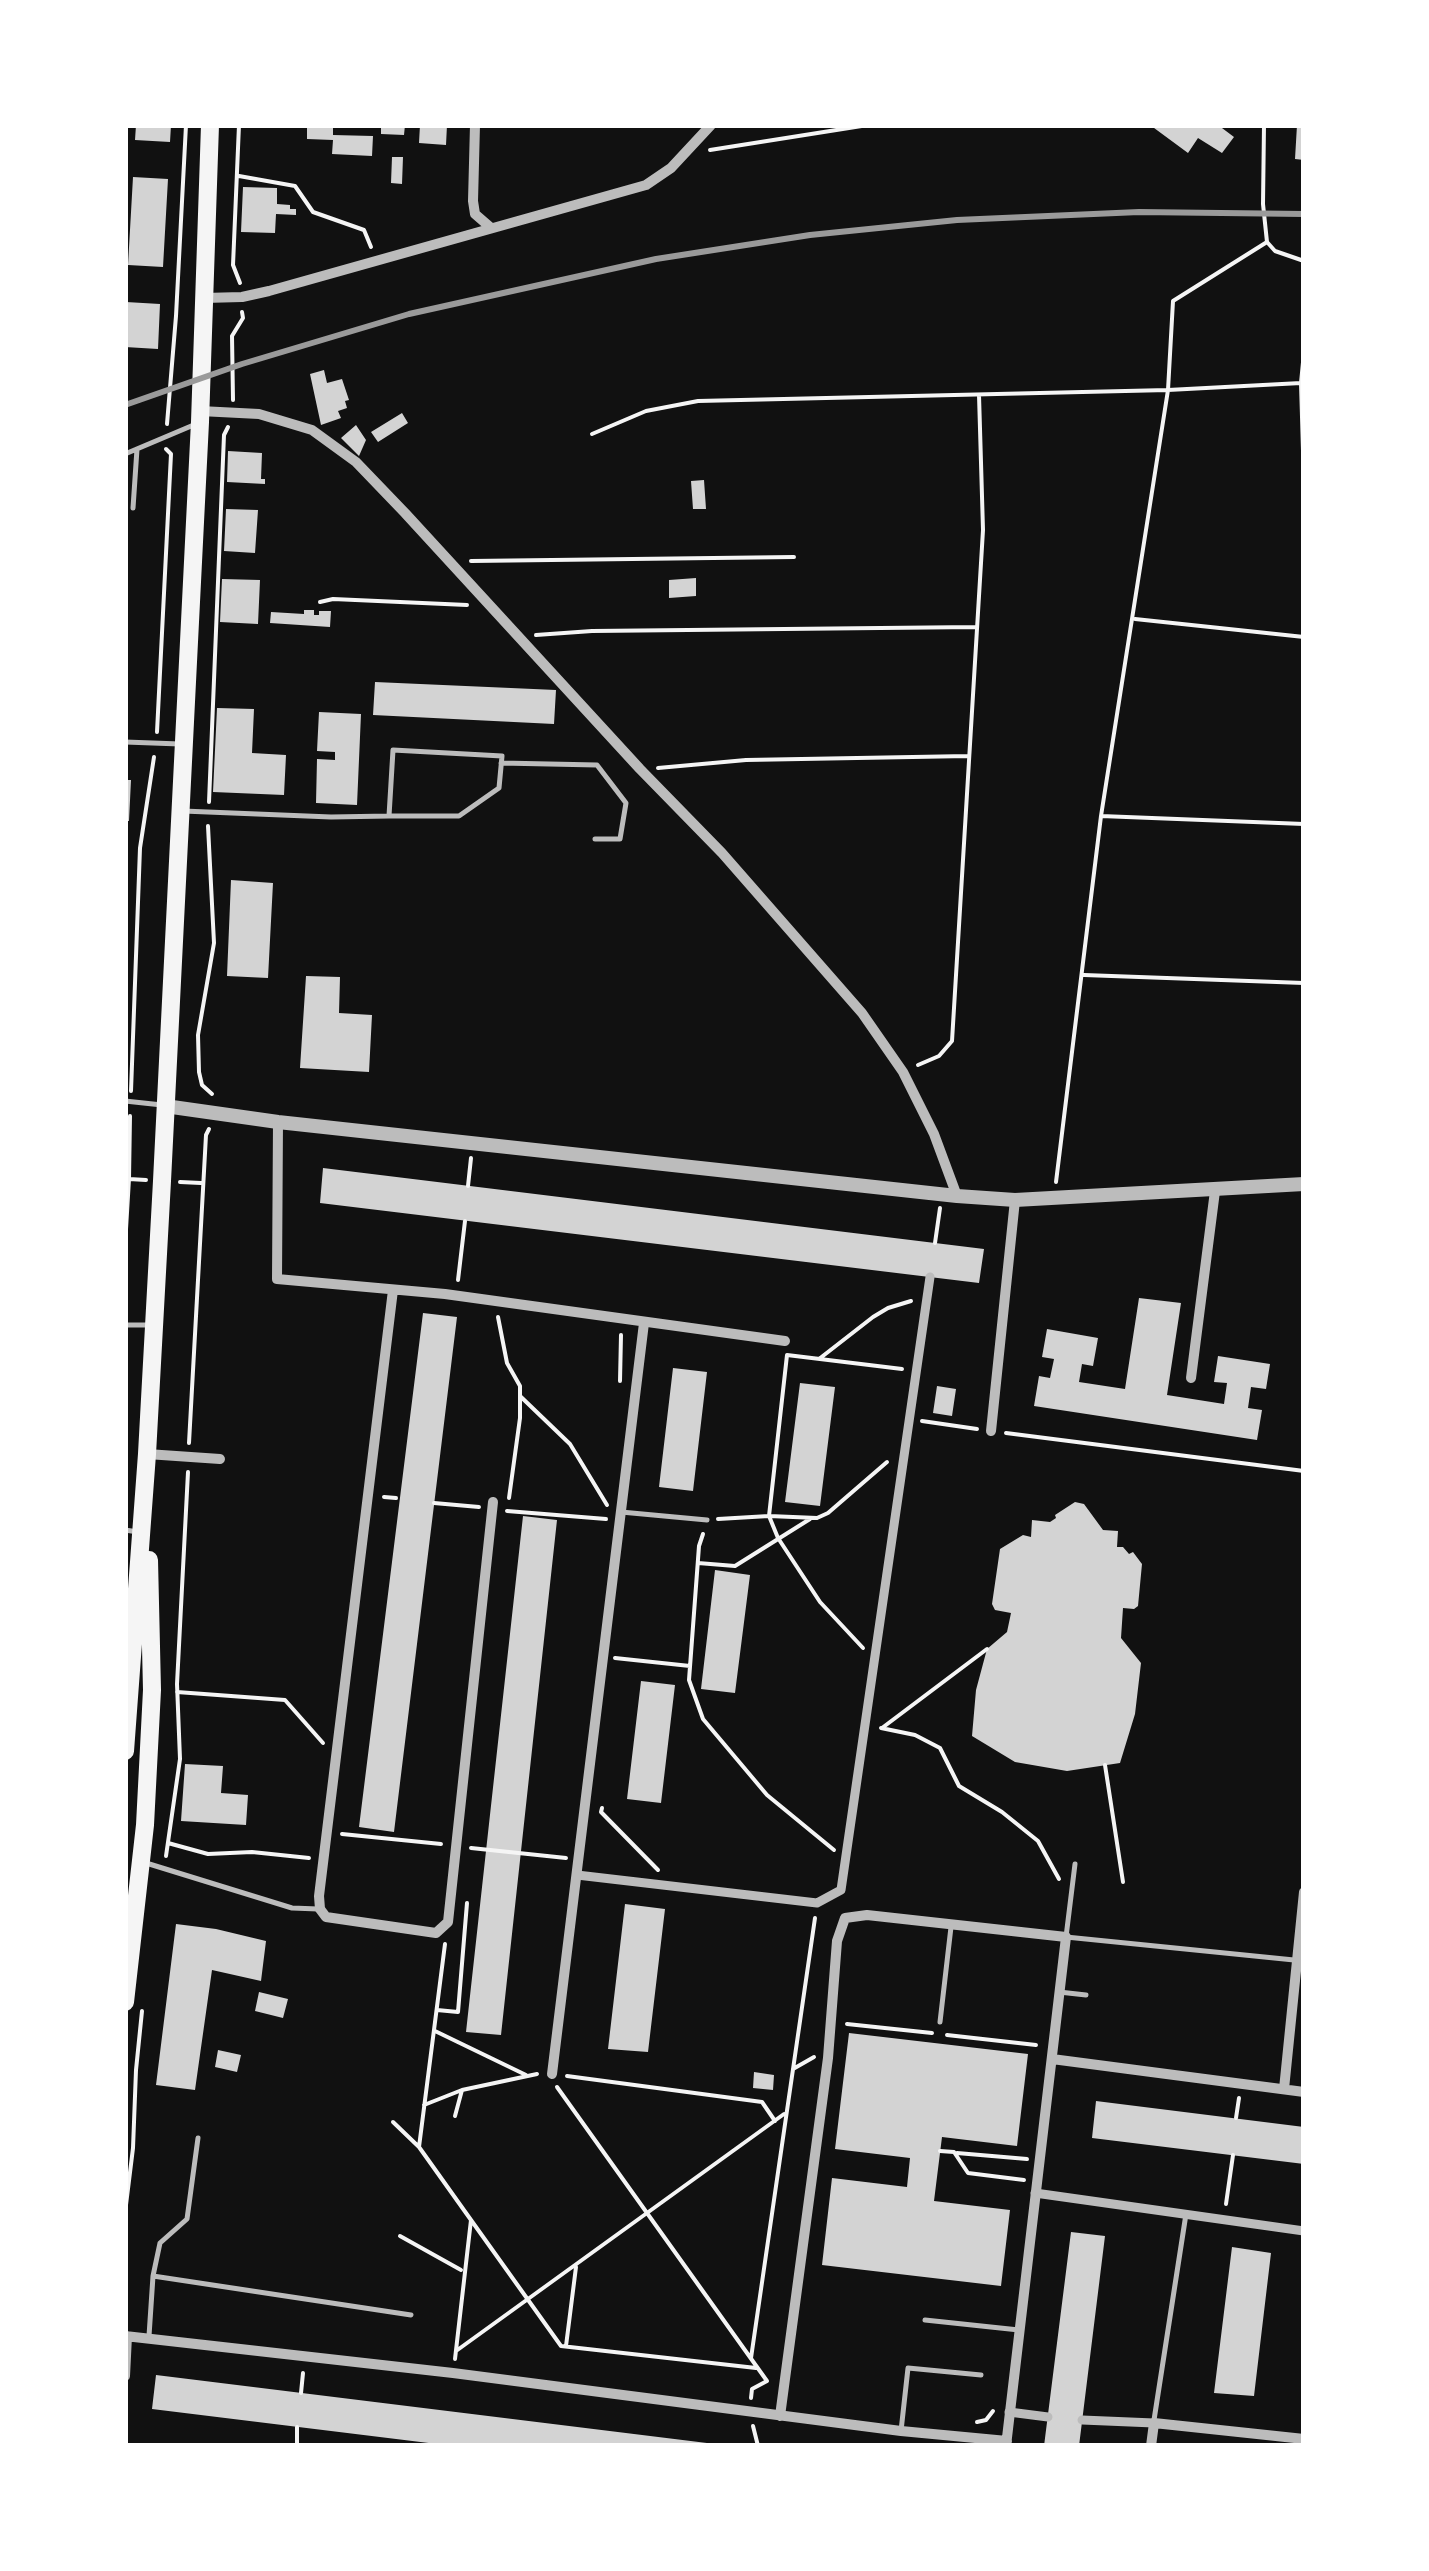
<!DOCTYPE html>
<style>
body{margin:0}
#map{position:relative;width:1429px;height:2571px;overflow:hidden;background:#111;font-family:"Fira Sans Condensed",sans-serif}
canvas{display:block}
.frame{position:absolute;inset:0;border:128px solid #fff;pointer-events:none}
</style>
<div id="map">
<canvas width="1429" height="2571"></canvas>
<div class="frame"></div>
</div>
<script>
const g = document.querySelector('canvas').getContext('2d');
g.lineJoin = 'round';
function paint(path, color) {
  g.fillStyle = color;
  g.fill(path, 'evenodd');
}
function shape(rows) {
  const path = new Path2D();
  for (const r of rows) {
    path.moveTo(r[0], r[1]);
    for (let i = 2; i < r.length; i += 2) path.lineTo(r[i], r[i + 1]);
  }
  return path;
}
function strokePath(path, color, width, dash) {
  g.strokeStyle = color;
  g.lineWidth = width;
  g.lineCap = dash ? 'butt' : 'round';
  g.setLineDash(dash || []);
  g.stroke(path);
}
paint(shape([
 [136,125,171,125,170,142,135,140],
 [321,125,333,125,333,135,373,136,372,156,332,154,333,140,307,139,307,127],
 [381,125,405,125,404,135,381,134],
 [420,125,447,125,446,145,419,143],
 [1150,125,1218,125,1234,137,1222,153,1198,138,1188,153],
 [1297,125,1304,125,1304,160,1295,159],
 [392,157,403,157,402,184,391,183],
 [133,177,168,179,163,267,128,265],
 [243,187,277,188,277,204,290,205,290,209,296,209,296,215,276,214,275,233,241,232],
 [126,302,160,304,158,349,125,347],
 [324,370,327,383,342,379,349,400,345,401,347,408,338,411,341,418,321,425,310,374],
 [402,413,408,423,378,442,371,432],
 [356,425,366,440,359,456,341,438],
 [228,451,262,453,261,479,265,479,265,484,227,482],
 [704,480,706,509,693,509,691,481],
 [226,509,258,510,255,553,224,551],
 [696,578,696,596,669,598,669,580],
 [222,579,260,580,258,624,220,622],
 [304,610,314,610,314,615,319,615,319,611,331,611,330,627,270,623,271,612,304,614],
 [375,682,556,690,554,724,373,715],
 [217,708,254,709,252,753,286,755,284,795,213,792],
 [319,712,361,714,357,805,316,803,317,759,335,760,335,752,317,751],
 [125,780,131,780,129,821,125,821],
 [231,880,273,883,268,978,227,976],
 [306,976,340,977,339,1013,372,1015,369,1072,300,1068],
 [323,1168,984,1249,979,1283,320,1203],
 [1139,1298,1181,1303,1167,1395,1224,1404,1227,1383,1214,1382,1218,1356,1270,1364,1266,1389,1251,1387,1248,1408,1262,1410,1257,1440,1034,1406,1039,1376,1050,1378,1054,1359,1042,1357,1047,1329,1098,1338,1093,1366,1082,1364,1079,1382,1125,1389],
 [423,1313,457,1317,394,1832,359,1827],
 [673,1368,707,1372,693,1491,659,1487],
 [800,1383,835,1387,820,1506,785,1502],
 [937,1386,956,1389,952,1416,933,1413],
 [1075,1502,1084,1504,1103,1530,1118,1531,1117,1547,1123,1547,1129,1554,1133,1552,1142,1564,1138,1606,1134,1609,1123,1608,1121,1638,1141,1663,1135,1714,1120,1763,1067,1771,1015,1762,972,1736,976,1690,987,1649,1007,1632,1011,1613,995,1610,992,1604,1000,1549,1023,1535,1031,1537,1032,1520,1050,1522,1056,1518,1055,1515],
 [523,1516,557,1520,501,2035,466,2032],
 [715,1570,750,1575,735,1693,701,1689],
 [641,1681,675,1685,661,1803,627,1799],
 [185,1764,223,1766,221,1793,248,1795,246,1825,181,1821],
 [625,1904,665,1909,648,2052,608,2049],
 [176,1924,216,1929,266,1941,261,1981,212,1970,195,2090,156,2085],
 [259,1992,288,1999,283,2018,255,2011],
 [849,2033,1028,2054,1017,2146,942,2137,934,2201,1010,2210,1001,2286,822,2265,832,2178,907,2187,910,2158,835,2149],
 [218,2050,241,2055,237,2072,215,2067],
 [754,2072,774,2075,773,2090,753,2088],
 [1096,2101,1304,2127,1304,2164,1092,2138],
 [1071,2232,1105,2236,1079,2446,1044,2446],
 [1232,2247,1271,2253,1254,2396,1214,2393],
 [156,2375,715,2444,715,2446,453,2446,152,2409]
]), '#d3d3d3');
strokePath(shape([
 [239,125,233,265,240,283],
 [710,150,868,125],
 [239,176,295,186,313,212,364,230,371,247],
 [1267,242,1275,251,1304,261],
 [1304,352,1301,383,1304,485],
 [233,400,232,336,243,318,242,312],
 [167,424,176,316,186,125],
 [592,434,646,411,698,401,1168,390,1301,383],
 [471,561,794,557],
 [320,602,333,599,467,605],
 [1135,619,1304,637],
 [536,635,592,631,976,627],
 [157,732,171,454,166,449],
 [658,768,746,760,968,756],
 [209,802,224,435,228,427],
 [1101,816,1304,824],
 [208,826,214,943,198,1035,199,1072,202,1085,212,1094],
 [1084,975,1304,983],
 [918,1065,939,1056,952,1041,983,530,979,395],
 [131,1091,140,848,154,757],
 [130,1116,129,1179,146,1180],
 [180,1182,201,1183],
 [1056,1182,1101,816,1168,390,1173,301,1267,242,1263,204,1264,125],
 [468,1186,471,1158],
 [935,1243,940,1208],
 [125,1246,129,1179],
 [458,1280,465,1221],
 [498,1317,507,1363,520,1386,520,1418,509,1498],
 [819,1359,873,1317,888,1308,911,1301],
 [620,1381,621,1335],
 [520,1396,570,1444,607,1505],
 [922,1421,977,1429],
 [1006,1433,1304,1471],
 [189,1443,206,1135,209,1129],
 [887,1462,828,1513,817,1518,769,1516,787,1355,902,1369],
 [384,1497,396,1498],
 [434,1503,479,1507],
 [507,1511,606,1519],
 [718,1519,769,1516,778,1538,820,1602,863,1648],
 [703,1534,699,1546,689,1680,703,1719,767,1795,834,1850],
 [698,1563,735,1566,810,1519],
 [615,1658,690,1666],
 [177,1692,285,1700,323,1743],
 [881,1728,915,1735,940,1748,959,1786,1002,1812,1038,1841,1059,1879],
 [882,1728,987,1649],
 [1105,1765,1123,1882],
 [602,1808,601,1812,658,1870],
 [342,1834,441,1844],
 [168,1843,208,1854,252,1852,309,1858],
 [471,1848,566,1858],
 [166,1856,180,1759,177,1684,188,1472],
 [437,2010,458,2012,467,1903],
 [847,2024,932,2033],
 [435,2031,526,2075],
 [947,2035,1036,2045],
 [793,2069,814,2057],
 [567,2076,762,2102,775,2121],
 [557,2087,767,2381],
 [424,2105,462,2090,537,2074],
 [455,2116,462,2090],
 [1236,2118,1239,2098],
 [393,2122,419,2147,471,2220,455,2359],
 [419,2147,445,1944],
 [940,2151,954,2152,968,2173,1024,2180],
 [957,2153,1027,2159],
 [1226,2204,1233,2155],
 [125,2213,133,2148,136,2070,142,2011],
 [471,2220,561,2346,756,2368],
 [400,2236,461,2270],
 [566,2346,576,2267],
 [456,2351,784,2114],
 [751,2358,815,1918],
 [301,2393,303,2373],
 [751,2398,752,2389,767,2381],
 [977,2422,986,2420,993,2411],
 [753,2426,758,2446],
 [297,2427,297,2446]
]), '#f5f5f5', 4);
strokePath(shape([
 [125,454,196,424],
 [133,508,137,449],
 [125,742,180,744],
 [501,763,597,765,626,803,620,839,595,839],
 [183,811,331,817,389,816,459,816,499,788,502,756,393,750,389,816],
 [125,1101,162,1105],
 [125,1325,152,1325],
 [621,1512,707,1520],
 [125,1530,138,1532],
 [146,1863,292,1908,318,1909],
 [1075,1864,1066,1937,1304,1961],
 [1059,1992,1086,1995],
 [940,2022,951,1927],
 [153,2276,160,2243,187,2219,198,2138],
 [925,2320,1019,2330],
 [149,2336,153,2276,411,2315],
 [1154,2420,1186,2214],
 [901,2431,908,2368,981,2375]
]), '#bcbcbc', 5);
strokePath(shape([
 [577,1875,817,1903,841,1890,930,1277],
 [1035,2193,1304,2231],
 [1009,2412,1048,2417],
 [1082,2420,1154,2423]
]), '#bcbcbc', 9);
strokePath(shape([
 [475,125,473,201,475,214,490,227],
 [204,298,242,297,269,291,646,185,671,168,711,125],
 [200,411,259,414,312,430,356,462,405,513,640,769,722,853,862,1013,903,1072,934,1134,957,1196],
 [278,1122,277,1279,445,1294,785,1341],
 [393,1290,319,1896,320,1909,326,1917,436,1933,448,1922,493,1502],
 [1191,1378,1215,1191],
 [991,1431,1015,1200],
 [147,1454,220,1459],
 [1052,2059,1304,2092],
 [552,2074,644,1323],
 [1284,2089,1304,1892],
 [125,2336,453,2373,901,2431,1007,2441],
 [125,2376,127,2336],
 [780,2416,828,2058,837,1941,845,1918,867,1915,1066,1937,1006,2446],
 [1151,2446,1154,2423,1304,2439]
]), '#bcbcbc', 10);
strokePath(shape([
 [165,1106,278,1122,957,1196,1015,1200,1304,1184]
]), '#bcbcbc', 14);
strokePath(shape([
 [125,1751,147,1454,162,1181,200,422,210,125],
 [125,2002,145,1825,152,1690,149,1560]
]), '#f5f5f5', 18);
strokePath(shape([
 [125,405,242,364,409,314,656,259,810,235,957,220,1139,212,1304,214]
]), '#9a9a9a', 6);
</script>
